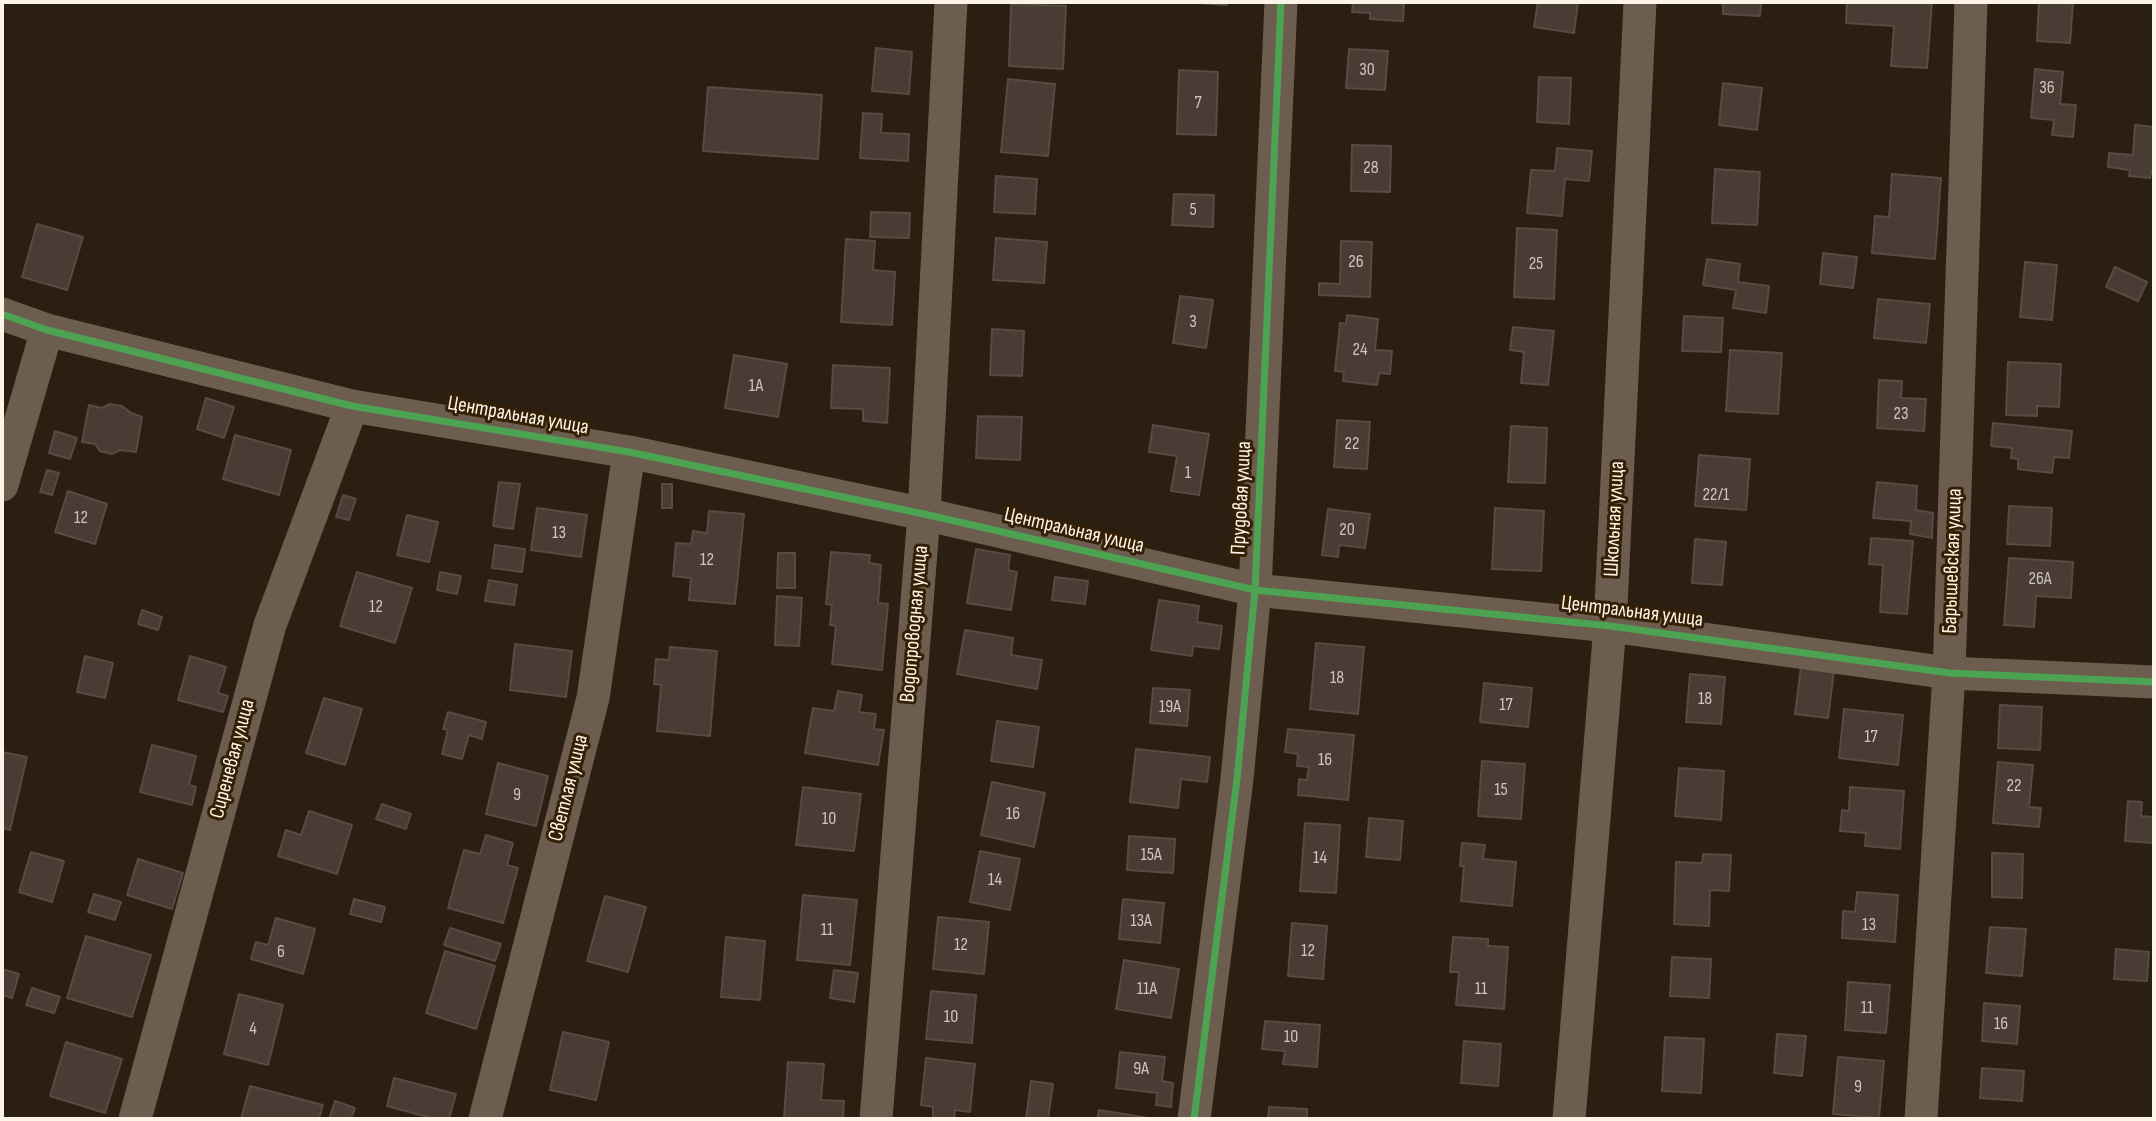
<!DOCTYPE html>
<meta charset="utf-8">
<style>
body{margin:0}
#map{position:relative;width:2156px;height:1121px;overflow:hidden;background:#2a1f10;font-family:"Sofia Sans Condensed",sans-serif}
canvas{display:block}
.frame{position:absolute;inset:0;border:4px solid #fdf3e7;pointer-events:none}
</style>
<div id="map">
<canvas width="2156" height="1121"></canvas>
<div class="frame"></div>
</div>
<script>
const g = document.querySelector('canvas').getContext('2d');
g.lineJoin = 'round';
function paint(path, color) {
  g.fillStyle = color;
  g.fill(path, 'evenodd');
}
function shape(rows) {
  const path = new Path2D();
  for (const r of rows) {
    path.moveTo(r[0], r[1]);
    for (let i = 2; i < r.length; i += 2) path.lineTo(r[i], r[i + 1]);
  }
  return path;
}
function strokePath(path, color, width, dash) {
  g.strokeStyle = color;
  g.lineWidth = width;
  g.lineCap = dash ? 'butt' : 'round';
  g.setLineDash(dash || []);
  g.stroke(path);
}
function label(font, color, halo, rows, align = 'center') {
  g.font = font + ' "Sofia Sans Condensed",sans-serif';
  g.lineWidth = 6;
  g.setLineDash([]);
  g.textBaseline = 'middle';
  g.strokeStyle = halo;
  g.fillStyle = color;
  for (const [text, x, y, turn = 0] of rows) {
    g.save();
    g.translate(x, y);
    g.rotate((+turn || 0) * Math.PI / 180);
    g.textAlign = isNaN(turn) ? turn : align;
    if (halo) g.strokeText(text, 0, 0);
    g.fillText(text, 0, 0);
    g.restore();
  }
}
const building = shape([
 [1185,2,1227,2,1227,5,1185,2],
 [1353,2,1404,2,1403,21,1370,19,1370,13,1352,12,1353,2],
 [1538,2,1578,2,1574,33,1534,27,1538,2],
 [1723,2,1761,2,1760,16,1723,14,1723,2],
 [1847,2,1932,2,1927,68,1891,66,1894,26,1846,23,1847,2],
 [2039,2,2073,2,2070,43,2037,41,2039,2],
 [1011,4,1066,6,1063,69,1009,66,1011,4],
 [876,48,912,52,909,94,872,91,876,48],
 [1349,49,1388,51,1385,90,1346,88,1349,49],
 [2035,69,2063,72,2060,104,2076,105,2073,137,2052,135,2054,120,2031,118,2035,69],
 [1179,70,1218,72,1216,135,1177,134,1179,70],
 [1539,77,1571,78,1569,124,1537,122,1539,77],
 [1008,79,1055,84,1048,156,1001,152,1008,79],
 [1723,83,1762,88,1757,130,1719,125,1723,83],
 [708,87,822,95,818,159,703,151,708,87],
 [863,113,882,114,881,133,909,134,908,161,860,158,863,113],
 [2135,125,2154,127,2154,172,2151,172,2150,178,2129,176,2130,170,2108,167,2109,153,2133,155,2135,125],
 [1352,145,1391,146,1390,192,1351,191,1352,145],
 [1557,148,1592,151,1589,181,1565,179,1562,216,1527,213,1531,170,1555,171,1557,148],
 [1715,169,1760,172,1757,225,1712,223,1715,169],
 [1892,174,1941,178,1935,259,1872,253,1875,216,1889,217,1892,174],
 [996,176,1037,179,1035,214,994,212,996,176],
 [1174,194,1214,195,1213,227,1172,225,1174,194],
 [871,212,910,213,909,238,870,237,871,212],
 [37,224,83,237,67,290,22,277,37,224],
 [1517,228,1557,230,1554,299,1514,297,1517,228],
 [996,238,1047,242,1044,283,993,280,996,238],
 [846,239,875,241,873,270,895,272,892,325,841,322,846,239],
 [1341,241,1372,242,1370,297,1319,295,1319,283,1340,284,1341,241],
 [1823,253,1857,257,1853,288,1820,284,1823,253],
 [1707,259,1740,264,1738,282,1769,286,1766,313,1733,308,1736,290,1703,285,1707,259],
 [2025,262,2057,265,2052,320,2020,317,2025,262],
 [2115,267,2147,282,2138,301,2106,287,2115,267],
 [1180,296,1213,300,1206,348,1173,343,1180,296],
 [1878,299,1930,304,1926,343,1874,338,1878,299],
 [1347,315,1378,319,1375,350,1392,351,1390,374,1379,373,1377,385,1343,381,1344,372,1335,371,1340,323,1346,324,1347,315],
 [1684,316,1723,318,1721,352,1682,351,1684,316],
 [1513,327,1554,331,1548,385,1521,383,1524,352,1510,350,1513,327],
 [992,329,1024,331,1022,376,990,375,992,329],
 [1730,350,1782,353,1778,414,1726,411,1730,350],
 [734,355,787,364,778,417,725,408,734,355],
 [2008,362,2061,364,2059,407,2037,406,2037,416,2006,415,2008,362],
 [833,365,890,368,887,423,863,421,863,409,831,408,833,365],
 [1879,380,1902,381,1901,398,1926,399,1924,431,1877,428,1879,380],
 [206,398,234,407,224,438,197,429,206,398],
 [110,404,122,406,131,413,142,417,136,452,120,450,112,454,100,451,95,444,82,442,89,405,102,408,110,404],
 [978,416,1022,417,1020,460,976,458,978,416],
 [1337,420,1370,422,1367,469,1334,467,1337,420],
 [1993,423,2072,431,2069,458,2054,457,2052,473,2018,469,2018,459,2011,458,2012,448,1991,446,1993,423],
 [1153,425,1209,434,1199,495,1171,491,1177,456,1149,452,1153,425],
 [1511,426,1547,428,1545,483,1508,482,1511,426],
 [55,431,77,438,70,459,49,453,55,431],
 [235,435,291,450,279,495,223,479,235,435],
 [1699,455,1750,459,1746,510,1695,506,1699,455],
 [47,470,59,473,52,495,40,492,47,470],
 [499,482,520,484,513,529,493,526,499,482],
 [1877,482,1917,486,1916,510,1933,513,1932,538,1910,534,1911,521,1873,518,1877,482],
 [662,484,672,484,672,508,662,508,662,484],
 [68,491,107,504,95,544,55,532,68,491],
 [343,495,356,499,349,520,336,517,343,495],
 [2009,506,2052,508,2050,546,2007,544,2009,506],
 [537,508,587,515,581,557,531,550,537,508],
 [1495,508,1544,511,1541,571,1492,569,1495,508],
 [1328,509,1370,514,1365,548,1339,545,1338,557,1322,555,1328,509],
 [709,511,744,514,735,604,689,600,691,578,673,576,676,543,691,544,693,531,707,533,709,511],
 [407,515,438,522,429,562,397,555,407,515],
 [1871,538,1913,541,1907,614,1880,612,1883,565,1869,564,1871,538],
 [1695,539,1726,542,1722,585,1692,583,1695,539],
 [495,545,525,549,522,572,492,568,495,545],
 [976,549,1010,555,1008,570,1017,572,1011,610,967,603,976,549],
 [831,552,870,555,869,563,881,565,878,603,888,604,882,670,832,664,836,626,830,625,832,605,826,604,831,552],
 [778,553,795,553,795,588,777,588,778,553],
 [2009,558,2073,562,2071,598,2036,596,2034,627,2004,625,2009,558],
 [357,572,412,588,395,643,340,626,357,572],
 [440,572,461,576,457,594,437,590,440,572],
 [1055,577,1088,581,1085,604,1052,600,1055,577],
 [489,580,517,585,514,605,485,601,489,580],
 [777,596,802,598,799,646,775,645,777,596],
 [1159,600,1199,606,1197,622,1222,626,1219,649,1193,646,1192,656,1151,650,1159,600],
 [142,610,162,617,158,630,138,624,142,610],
 [965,630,1013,638,1011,655,1042,660,1037,689,957,674,965,630],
 [1316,643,1364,647,1358,714,1310,709,1316,643],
 [515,644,572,651,566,697,510,690,515,644],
 [670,647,717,651,710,736,657,731,661,685,654,684,656,659,669,660,670,647],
 [85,656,113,663,105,698,77,692,85,656],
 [190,656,226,667,218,693,228,696,223,712,178,700,190,656],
 [1801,667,1834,671,1828,718,1795,714,1801,667],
 [1690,674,1725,677,1721,724,1686,722,1690,674],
 [1484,683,1532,688,1528,727,1480,722,1484,683],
 [1153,688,1190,690,1187,726,1150,723,1153,688],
 [838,691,862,695,859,712,876,714,874,729,884,730,878,765,805,753,813,708,834,711,838,691],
 [324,698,362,709,345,765,306,753,324,698],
 [2000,705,2042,707,2040,750,1998,748,2000,705],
 [1844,709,1903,715,1898,765,1839,758,1844,709],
 [448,712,486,722,482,739,469,735,462,759,442,754,448,730,443,729,448,712],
 [997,721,1039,727,1033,767,991,761,997,721],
 [1288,729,1354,735,1348,800,1298,795,1299,779,1307,780,1309,767,1297,766,1298,754,1285,752,1288,729],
 [152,745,196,756,189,785,196,787,192,805,140,792,152,745],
 [1136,749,1210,757,1207,782,1181,779,1178,808,1130,802,1136,749],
 [2,752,27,757,10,830,2,828,2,752],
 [1482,761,1525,764,1521,819,1478,816,1482,761],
 [1998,762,2033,765,2029,807,2041,808,2039,827,1993,823,1998,762],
 [498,763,548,776,536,826,486,814,498,763],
 [1679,768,1724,771,1721,820,1675,816,1679,768],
 [992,782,1045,793,1034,847,981,835,992,782],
 [803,787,861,794,854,851,796,845,803,787],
 [1850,787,1904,791,1900,849,1865,846,1866,833,1840,831,1842,810,1849,811,1850,787],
 [2128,801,2142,802,2141,816,2154,817,2154,843,2125,841,2128,801],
 [382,804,411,814,406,829,376,819,382,804],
 [309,811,352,825,337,874,278,856,286,830,301,835,309,811],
 [1369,818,1403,821,1400,860,1366,857,1369,818],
 [1305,823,1340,825,1336,893,1300,891,1305,823],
 [486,835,513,843,507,865,518,868,503,923,448,908,464,850,480,854,486,835],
 [1129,836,1175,839,1173,873,1127,870,1129,836],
 [1462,843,1485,845,1483,859,1516,862,1512,906,1461,901,1464,866,1460,866,1462,843],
 [980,851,1020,859,1010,910,970,902,980,851],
 [31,852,64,861,52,902,19,892,31,852],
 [1992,853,2023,854,2022,898,1992,897,1992,853],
 [1703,854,1731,855,1729,891,1710,890,1709,926,1674,924,1676,862,1702,863,1703,854],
 [138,859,183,873,172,909,127,895,138,859],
 [1857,892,1898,895,1895,942,1842,938,1843,911,1855,912,1857,892],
 [94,894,121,902,115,920,88,912,94,894],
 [803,895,857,900,850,965,797,960,803,895],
 [605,896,646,907,628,972,587,961,605,896],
 [354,899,385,907,381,922,350,914,354,899],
 [1123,899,1164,903,1160,943,1119,939,1123,899],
 [938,917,989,922,984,974,933,969,938,917],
 [276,918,315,929,303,974,251,959,256,942,268,945,276,918],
 [1292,923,1327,926,1323,979,1288,976,1292,923],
 [1990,927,2026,929,2022,976,1986,973,1990,927],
 [450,928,501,944,495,961,444,945,450,928],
 [86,936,151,955,132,1017,67,998,86,936],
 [726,937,765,941,760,1000,721,997,726,937],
 [1453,937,1488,939,1488,946,1508,947,1504,1009,1456,1005,1459,972,1450,972,1453,937],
 [2116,949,2149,952,2147,981,2114,979,2116,949],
 [445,951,495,966,476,1029,426,1013,445,951],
 [1672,957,1711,959,1709,998,1670,996,1672,957],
 [1124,960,1179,969,1171,1018,1116,1009,1124,960],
 [2,969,19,974,12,998,2,995,2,969],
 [834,970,858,973,854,1002,830,998,834,970],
 [1848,982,1890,985,1886,1033,1845,1030,1848,982],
 [32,988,60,997,54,1013,26,1005,32,988],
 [931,991,976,995,972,1043,926,1039,931,991],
 [239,994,283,1005,268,1065,224,1054,239,994],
 [1984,1003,2020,1006,2017,1044,1982,1041,1984,1003],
 [1265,1021,1320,1025,1317,1067,1283,1064,1285,1051,1262,1049,1265,1021],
 [563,1032,609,1042,596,1100,550,1090,563,1032],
 [1777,1034,1806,1036,1802,1076,1774,1073,1777,1034],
 [1665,1037,1704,1039,1701,1093,1662,1091,1665,1037],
 [1464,1041,1501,1044,1498,1086,1461,1083,1464,1041],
 [66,1042,122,1059,105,1113,50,1096,66,1042],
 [1120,1052,1165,1057,1162,1081,1173,1083,1171,1107,1156,1105,1157,1093,1116,1088,1120,1052],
 [1838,1057,1884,1061,1879,1118,1833,1114,1838,1057],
 [926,1058,975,1064,970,1112,955,1110,954,1119,933,1119,933,1107,921,1105,926,1058],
 [788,1062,824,1064,821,1100,844,1101,843,1119,784,1118,788,1062],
 [1982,1068,2024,1071,2022,1101,1980,1098,1982,1068],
 [394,1078,456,1094,449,1119,435,1119,387,1106,394,1078],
 [1031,1081,1053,1084,1048,1119,1026,1119,1031,1081],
 [250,1086,323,1105,319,1119,241,1119,250,1086],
 [335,1101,355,1108,351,1119,329,1119,335,1101],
 [1269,1107,1307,1109,1307,1119,1268,1119,1269,1107],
 [1099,1110,1149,1118,1149,1119,1097,1119,1099,1110]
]);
paint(building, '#483c34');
strokePath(building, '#574b43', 2);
strokePath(shape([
 [2,314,47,330,352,406,629,452,924,514,1255,590,1610,626,1949,673,2154,682],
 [2,485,47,330],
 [135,1119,270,625,352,406],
 [485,1119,593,698,629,452],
 [876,1119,924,514,951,2],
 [1194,1119,1237,779,1255,590,1281,2],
 [1569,1119,1610,626,1640,2],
 [1921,1119,1949,673,1971,2]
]), '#6c5d4f', 33);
strokePath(shape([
 [2,314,47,330,352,406,629,452,924,514,1255,590,1610,626,1949,673,2154,682],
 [1194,1119,1237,779,1255,590,1281,2]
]), '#4ca352', 7);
label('18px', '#d0c5ba', null, [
 ["30",1367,70],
 ["36",2047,88],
 ["7",1198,103],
 ["28",1371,168],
 ["5",1193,210],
 ["26",1356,262],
 ["25",1536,264],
 ["3",1193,322],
 ["24",1360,350],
 ["1А",756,386],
 ["23",1901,414],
 ["22",1352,444],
 ["1",1188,473],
 ["22/1",1716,495],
 ["12",81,518],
 ["20",1347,530],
 ["13",559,533],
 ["12",707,560],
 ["26А",2040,579],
 ["12",376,607],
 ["18",1337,678],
 ["18",1705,699],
 ["17",1506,705],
 ["19А",1170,707],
 ["17",1871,737],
 ["16",1325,760],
 ["22",2014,786],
 ["15",1501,790],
 ["9",517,795],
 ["16",1013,814],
 ["10",829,819],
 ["15А",1151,855],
 ["14",1320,858],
 ["14",995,880],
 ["13А",1141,921],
 ["13",1869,925],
 ["11",827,930],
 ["12",961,945],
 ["12",1308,951],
 ["6",281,952],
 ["11А",1147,989],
 ["11",1481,989],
 ["11",1867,1008],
 ["10",951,1017],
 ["16",2001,1024],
 ["4",253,1029],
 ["10",1291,1037],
 ["9А",1141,1069],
 ["9",1858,1087]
]);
label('21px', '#fdf3e7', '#342105', [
 ["Центральная улица",518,416,10],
 ["Прудовая улица",1242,498,-87],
 ["Школьная улица",1615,519,-87],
 ["Центральная улица",1074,531,13],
 ["Барышевская улица",1953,561,-88],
 ["Центральная улица",1632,612,7],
 ["Водопроводная улица",915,624,-85],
 ["Сиреневая улица",233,759,-75],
 ["Светлая улица",569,788,-76]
]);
</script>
